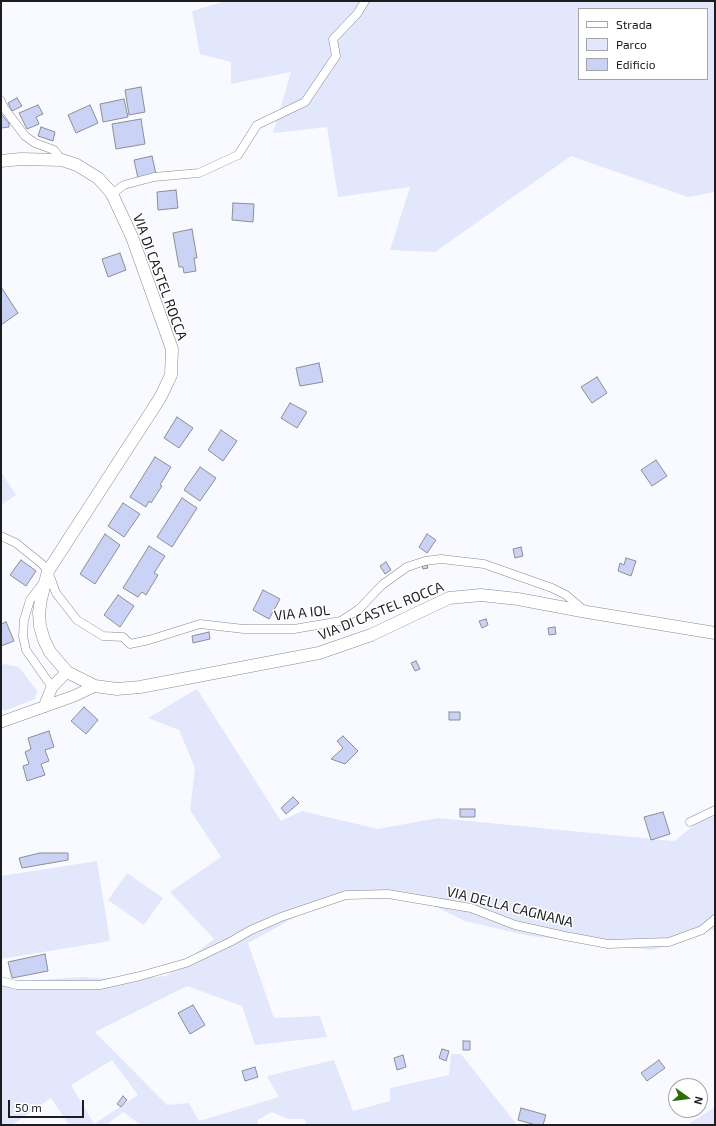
<!DOCTYPE html>
<style>
body{margin:0}
#map{position:relative;width:716px;height:1126px;overflow:hidden;background:#f9faff;font-family:"Exo 2",sans-serif}
canvas{display:block}
.frame{position:absolute;inset:0;border:2px solid #1d1d1f;pointer-events:none}
.legend{position:absolute;left:578px;top:8px;width:130px;height:72px;box-sizing:border-box;background:#fff;border:1px solid #a5a5a5;margin:0;padding:5px 7px;list-style:none;font-size:12px;color:#1d1d1f}
.legend li{display:flex;align-items:center;gap:8px;height:20px}
.legend b{width:20px;border:1px solid #a5a5a5}
.north{position:absolute;left:668px;top:1078px;width:40px;height:40px;box-sizing:border-box;background:#fff;border:1px solid #a5a5a5;border-radius:50%;rotate:104deg;font-size:11px;font-weight:700;line-height:16px;text-align:center;color:#1d1d1f}
.north::after{content:'';display:block;margin:auto;width:14px;height:18px;background:#2c6e06;clip-path:polygon(50% 0,100% 100%,50% 72%,0 100%)}
.scale{position:absolute;left:8px;top:1100px;width:76px;height:18px;box-sizing:border-box;border:2px solid #1d1d1f;border-top:0;padding-left:5px;font-size:12px;line-height:14px;white-space:nowrap;color:#1d1d1f;-webkit-text-stroke:3px #fff;paint-order:stroke}
</style>
<div id="map">
<canvas width="716" height="1126"></canvas>
<div class="frame"></div>
<ul class="legend">
<li><b style="height:5px;background:#fff"></b>Strada</li>
<li><b style="height:11px;background:#e2e7fb"></b>Parco</li>
<li><b style="height:11px;background:#cad3f5"></b>Edificio</li>
</ul>
<div class="north">N</div>
<div class="scale">50 m</div>
</div>
<script>
const g = document.querySelector('canvas').getContext('2d');
g.lineJoin = 'round';
function paint(path, color) {
  g.fillStyle = color;
  g.fill(path, 'evenodd');
}
function shape(rows) {
  const path = new Path2D();
  for (const r of rows) {
    path.moveTo(r[0], r[1]);
    for (let i = 2; i < r.length; i += 2) path.lineTo(r[i], r[i + 1]);
  }
  return path;
}
function strokePath(path, color, width, dash) {
  g.strokeStyle = color;
  g.lineWidth = width;
  g.lineCap = dash ? 'butt' : 'round';
  g.setLineDash(dash || []);
  g.stroke(path);
}
function label(font, color, halo, rows, align = 'center') {
  g.font = font + ' "Exo 2",sans-serif';
  g.lineWidth = 3;
  g.setLineDash([]);
  g.textBaseline = 'middle';
  g.strokeStyle = halo;
  g.fillStyle = color;
  for (const [text, x, y, turn = 0] of rows) {
    g.save();
    g.translate(x, y);
    g.rotate((+turn || 0) * Math.PI / 180);
    g.textAlign = isNaN(turn) ? turn : align;
    if (halo) g.strokeText(text, 0, 0);
    g.fillText(text, 0, 0);
    g.restore();
  }
}
paint(shape([
 [225,1,715,1,715,192,688,197,571,156,435,252,390,250,410,187,338,197,327,127,273,133,291,72,231,84,231,62,200,54,192,11],
 [579,9,707,9,707,79,579,79],
 [1,472,16,495,1,505],
 [4,664,19,667,37,691,35,699,4,711,1,707,1,666],
 [197,689,281,821,302,811,378,829,438,818,674,841,715,809,715,929,653,950,530,936,465,921,406,892,339,893,248,943,274,1018,320,1016,327,1037,255,1045,242,1006,187,986,95,1032,167,1105,189,1103,199,1121,279,1097,267,1076,334,1060,353,1111,390,1101,390,1088,449,1075,451,1054,461,1054,517,1125,307,1125,305,1119,288,1119,272,1112,257,1120,259,1125,141,1125,123,1112,106,1125,69,1125,51,1098,12,1125,1,1125,1,981,9,982,82,977,126,980,166,976,214,939,170,892,221,857,190,810,195,768,179,730,148,718],
 [112,1060,138,1095,94,1124,71,1085],
 [97,861,110,941,1,959,1,876],
 [127,873,163,898,144,925,108,900],
 [715,1107,715,1125,687,1125]
]), '#e2e7fb');
const building = shape([
 [141,87,145,112,129,115,125,90,141,87],
 [17,98,22,106,12,111,8,103,17,98],
 [124,99,128,117,103,122,100,104,124,99],
 [38,105,43,114,36,117,39,124,27,129,19,113,38,105],
 [90,105,98,123,76,133,68,115,90,105],
 [1,114,9,123,9,127,1,128,1,114],
 [141,119,145,144,116,149,112,124,141,119],
 [41,127,55,132,53,141,38,136,41,127],
 [152,156,156,174,138,178,134,160,152,156],
 [176,190,178,208,158,210,157,192,176,190],
 [233,203,254,204,253,222,232,220,233,203],
 [192,229,197,258,194,258,196,271,184,273,183,267,179,267,173,233,192,229],
 [120,253,126,270,108,277,102,259,120,253],
 [1,287,18,313,1,325,1,287],
 [319,363,323,382,300,386,296,368,319,363],
 [597,377,607,393,592,403,581,387,597,377],
 [290,403,307,412,297,428,281,418,290,403],
 [177,417,193,428,179,448,164,438,177,417],
 [221,430,237,441,223,461,208,450,221,430],
 [155,457,171,467,160,485,162,486,151,503,149,501,146,507,130,497,155,457],
 [656,460,667,476,652,486,641,470,656,460],
 [200,467,216,478,200,501,184,490,200,467],
 [182,498,197,508,172,547,157,537,182,498],
 [123,503,140,514,124,537,108,526,123,503],
 [105,534,120,545,95,584,80,574,105,534],
 [427,534,436,540,427,553,419,547,427,534],
 [149,546,165,556,154,573,158,575,146,595,142,592,138,597,123,588,149,546],
 [521,547,523,556,515,558,513,549,521,547],
 [626,558,636,561,631,576,618,571,620,563,624,565,626,558],
 [21,560,36,571,26,586,10,575,21,560],
 [386,562,391,570,385,574,380,566,386,562],
 [427,565,428,568,423,569,422,566,427,565],
 [263,590,280,599,269,619,253,610,263,590],
 [118,595,134,606,120,627,104,615,118,595],
 [486,619,488,625,482,628,479,621,486,619],
 [6,622,14,641,1,646,1,624,6,622],
 [555,627,556,634,549,635,548,628,555,627],
 [209,632,210,639,193,643,192,636,209,632],
 [416,661,420,669,415,671,411,663,416,661],
 [84,707,98,720,86,734,71,721,84,707],
 [449,712,460,712,460,720,449,720,449,712],
 [49,731,54,747,45,750,49,761,41,764,45,775,27,781,23,766,29,764,25,752,31,749,28,738,49,731],
 [343,736,358,751,345,764,331,759,343,748,337,741,343,736],
 [293,797,299,803,286,814,281,808,293,797],
 [460,809,475,809,475,817,460,817,460,809],
 [663,812,670,834,651,840,644,817,663,812],
 [40,853,68,853,68,860,22,868,19,858,40,853],
 [45,954,48,971,12,978,8,962,45,954],
 [193,1005,205,1025,190,1034,178,1013,193,1005],
 [463,1041,470,1041,470,1050,463,1050,463,1041],
 [442,1049,449,1051,446,1061,439,1058,442,1049],
 [403,1055,406,1067,397,1070,394,1058,403,1055],
 [659,1060,665,1068,647,1081,641,1073,659,1060],
 [255,1067,258,1077,245,1081,242,1071,255,1067],
 [123,1096,127,1100,121,1107,117,1104,123,1096],
 [521,1108,546,1115,543,1125,536,1125,518,1120,521,1108]
]);
paint(building, '#cad3f5');
strokePath(building, '#8c8e92', 1);
const minor = shape([
 [1,101,4,108,25,136,35,143,54,150,62,160],
 [112,194,124,185,154,177,199,173,238,155,257,125,305,102,336,56,333,39,357,14,365,1],
 [1,536,16,543,42,564,48,571,56,593,77,620,103,636,123,637,130,644,149,640,200,624,244,629,294,629,341,621,359,609,382,585,407,567,425,561,441,559,484,564,552,588,566,595,585,611],
 [43,583,30,600,24,620,23,636,26,650,52,687],
 [690,822,715,810],
 [1,981,17,985,100,985,140,976,186,963,230,942,251,930,281,917,346,895,388,894,471,908,515,925,565,936,608,944,669,942,702,930,715,919]
]);
const tertiary = shape([
 [44,707,52,687,67,672],
 [1,722,74,696,95,686]
]);
const secondary = shape([
 [1,161,21,159,62,160,77,165,98,178,108,189,112,194,132,237,172,349,171,375,160,398,48,571,41,599,39,613,40,626,44,640,50,652,67,672,95,686,117,689,140,687,319,653,371,635,449,598,481,595,518,599,587,612,715,633]
]);
strokePath(minor, '#898a8f', 9);
strokePath(tertiary, '#898a8f', 12);
strokePath(secondary, '#898a8f', 13);
strokePath(minor, '#fff', 8);
strokePath(tertiary, '#fff', 11);
strokePath(secondary, '#fff', 12);
label('14px', '#1d1d1f', '#fff', [
 ["VIA DI CASTEL ROCCA",160,277,70],
 ["VIA DI CASTEL ROCCA",381,611,-22],
 ["VIA A IOL",302,613,-6],
 ["VIA DELLA CAGNANA",510,907,14]
]);
</script>
